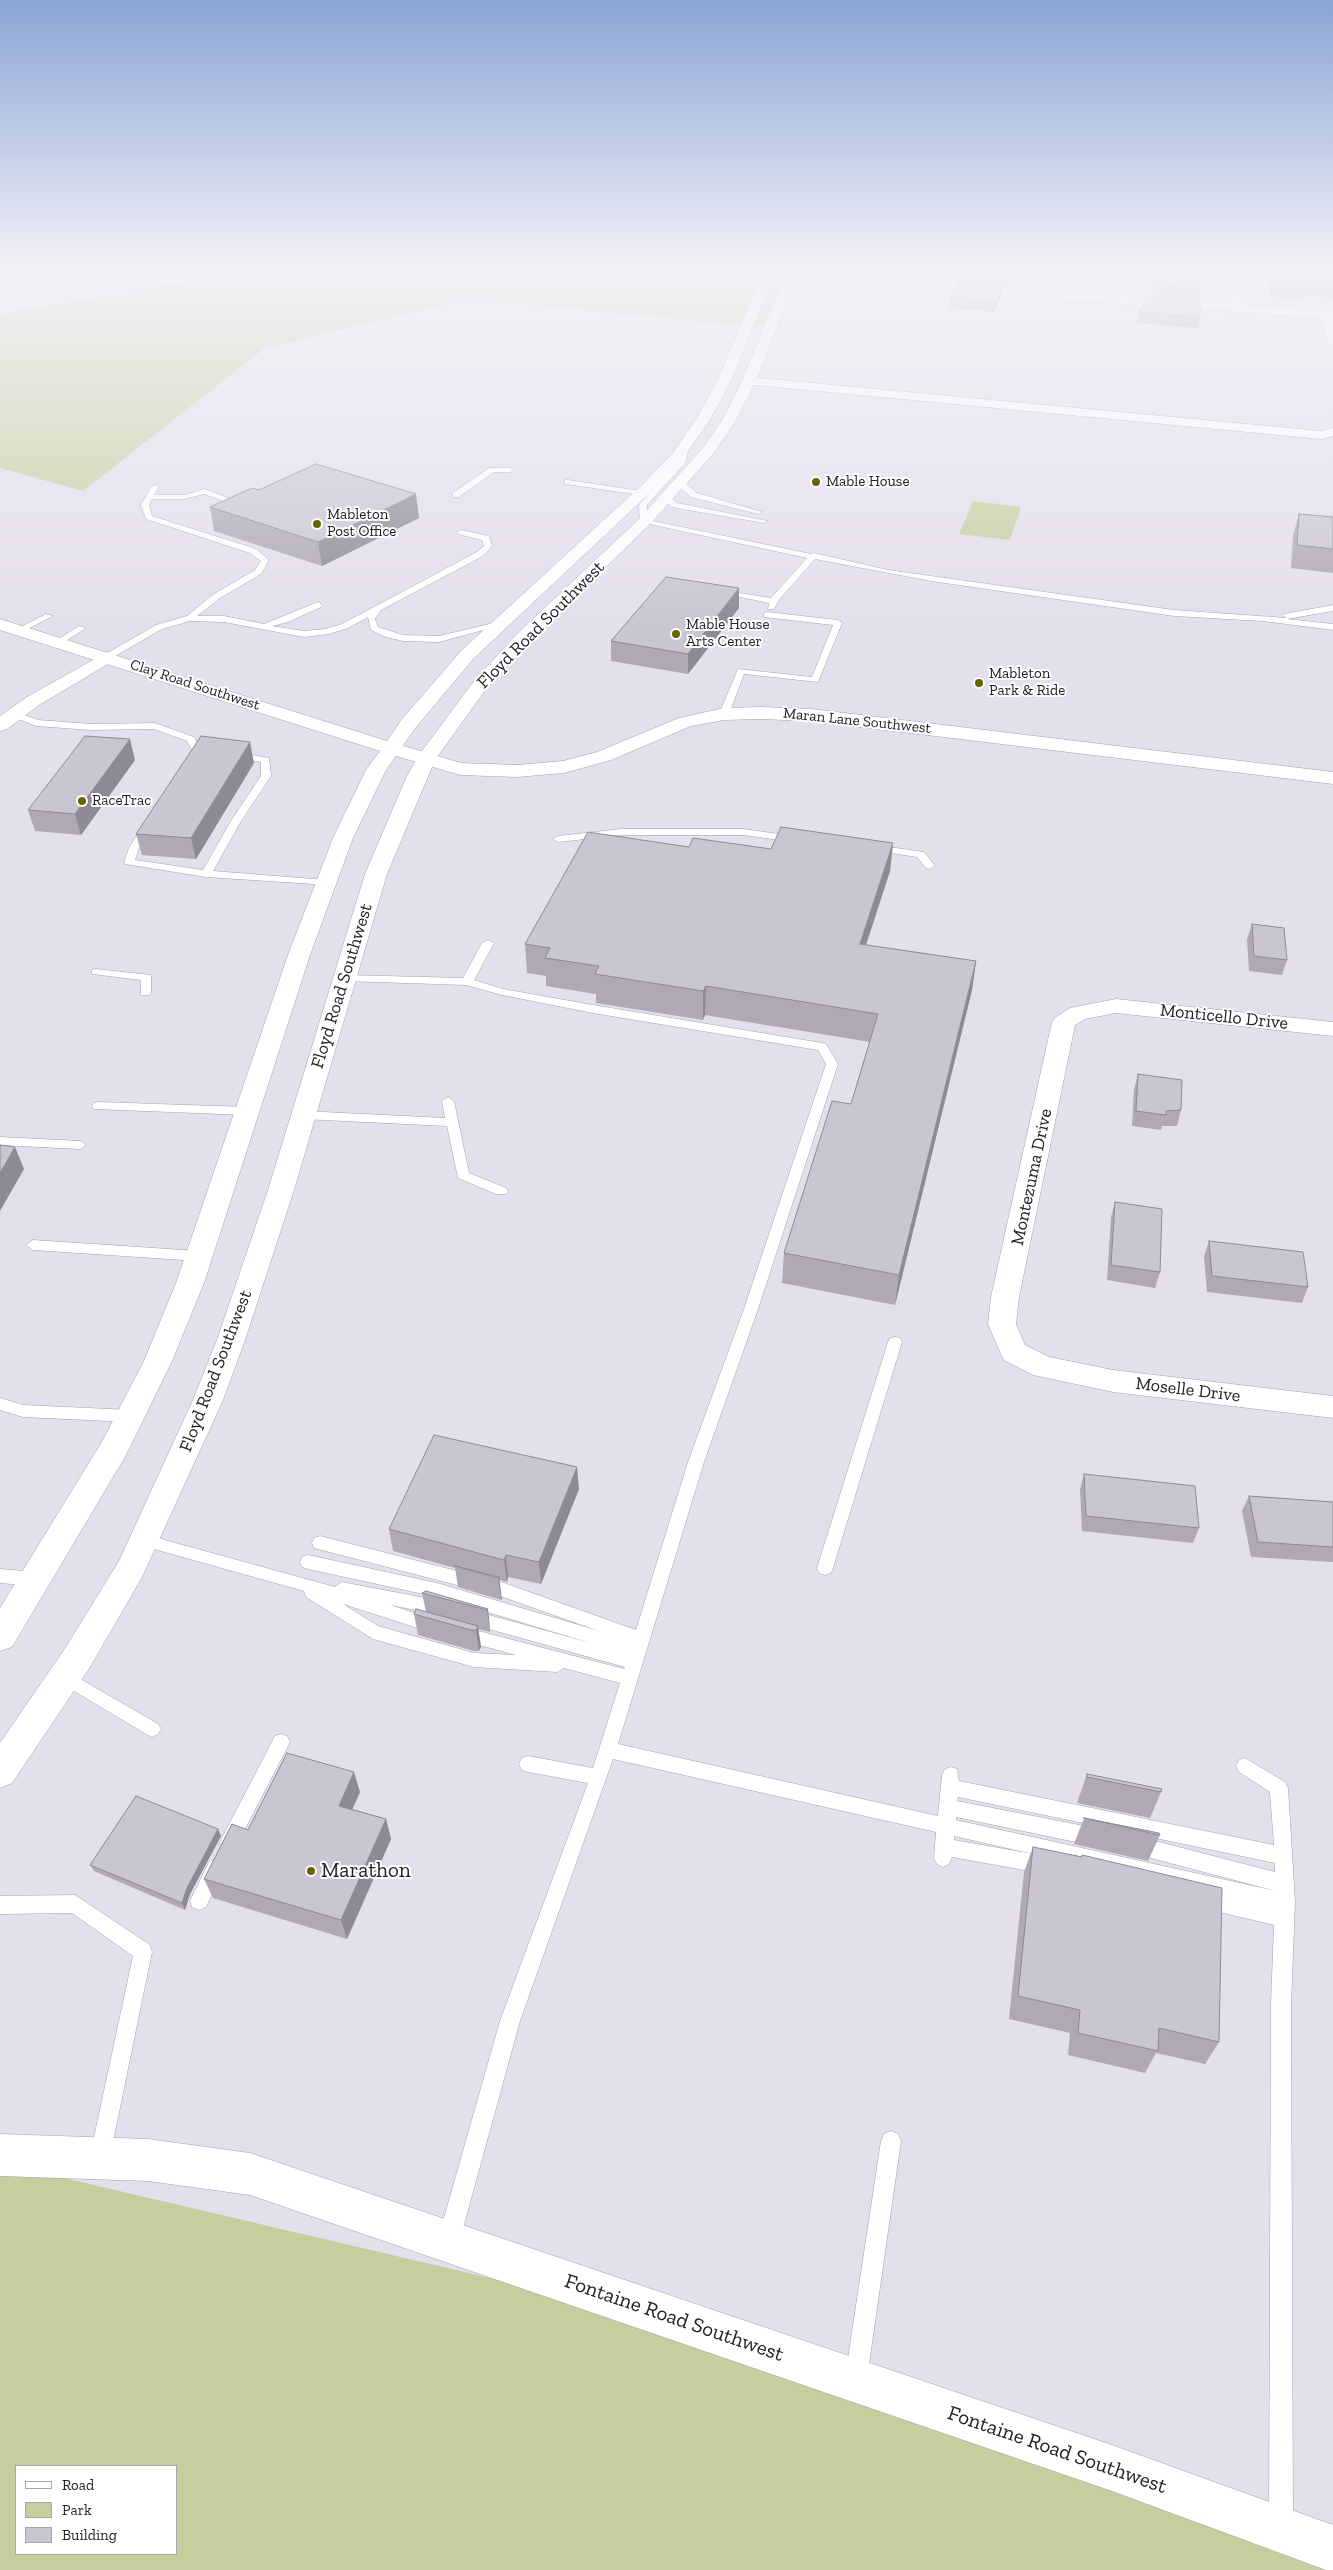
<!DOCTYPE html>
<style>
body{margin:0}
#map{position:relative;width:1333px;height:2570px;overflow:hidden;background:#e4dfed;font-family:"Zilla Slab",serif}
canvas{display:block}
.legend{position:absolute;left:15px;top:2465px;width:162px;height:90px;box-sizing:border-box;background:#fff;border:1px solid #a6a6a8;margin:0;padding:6px 9px;list-style:none;font-size:15px;color:#212025}
.legend li{display:flex;align-items:center;gap:10px;height:25px}
.legend b{width:25px;border:1px solid #a6a6a8}
</style>
<div id="map">
<canvas width="1333" height="2570"></canvas>
<ul class="legend">
<li><b style="height:6px;background:#fff"></b>Road</li>
<li><b style="height:14px;background:#c8cd9e"></b>Park</li>
<li><b style="height:14px;background:#cac5d3"></b>Building</li>
</ul>
</div>
<script>
const g = document.querySelector('canvas').getContext('2d');
g.lineJoin = 'round';
function paint(path, color) {
  g.fillStyle = color;
  g.fill(path, 'evenodd');
}
function shape(rows) {
  const path = new Path2D();
  for (const r of rows) {
    path.moveTo(r[0], r[1]);
    for (let i = 2; i < r.length; i += 2) path.lineTo(r[i], r[i + 1]);
  }
  return path;
}
function strokePath(path, color, width, dash) {
  g.strokeStyle = color;
  g.lineWidth = width;
  g.lineCap = dash ? 'butt' : 'round';
  g.setLineDash(dash || []);
  g.stroke(path);
}
function label(font, color, halo, rows, align = 'center') {
  g.font = font + ' "Zilla Slab",serif';
  g.lineWidth = 4;
  g.setLineDash([]);
  g.textBaseline = 'middle';
  g.strokeStyle = halo;
  g.fillStyle = color;
  for (const [text, x, y, turn = 0] of rows) {
    g.save();
    g.translate(x, y);
    g.rotate((+turn || 0) * Math.PI / 180);
    g.textAlign = isNaN(turn) ? turn : align;
    if (halo) g.strokeText(text, 0, 0);
    g.fillText(text, 0, 0);
    g.restore();
  }
}
paint(shape([
 [253,270,758,270,800,273,775,329,469,299,265,348,83,491,0,468,0,314],
 [973,501,1021,507,1010,540,959,534],
 [0,2163,784,2347,1333,2549,1333,2570,0,2570],
 [16,2466,176,2466,176,2554,16,2554]
]), '#c8cd9e');
const lane = shape([
 [682,443,689,445,686,462,647,505,648,520,811,554,814,553,888,570,1174,610,1287,618,1283,616,1284,614,1333,605,1333,611,1287,619,1333,624,1333,630,1263,621,1174,616,931,581,815,559,779,600,774,609,768,609,769,603,717,592,721,590,771,598,807,558,640,522,639,505,678,462,682,443],
 [489,468,510,468,514,470,510,472,494,472,459,497,453,497,453,493,489,468],
 [568,480,641,491,645,493,641,495,565,484,565,480,568,480],
 [678,482,684,482,697,493,762,512,758,514,691,497,678,486,678,482],
 [155,485,159,487,154,495,184,495,205,489,228,498,246,501,246,505,243,505,226,502,204,494,184,499,152,499,149,505,152,516,256,549,269,560,261,574,220,598,197,616,224,616,264,624,318,602,322,605,321,607,288,622,272,626,304,631,325,629,342,624,477,552,484,546,482,540,458,534,457,532,461,530,489,536,492,546,483,556,381,610,375,619,378,627,403,635,439,636,498,622,502,625,439,642,403,641,386,637,371,630,368,617,348,628,329,634,304,637,224,622,190,621,162,629,110,659,104,659,104,655,156,625,187,616,214,594,255,570,261,561,250,553,146,519,141,505,151,487,155,485],
 [668,495,677,503,768,521,764,523,671,507,664,497,668,495],
 [767,612,838,620,842,623,818,682,744,674,729,714,721,716,719,714,738,669,812,677,833,625,764,617,764,613,767,612],
 [46,614,53,616,22,632,15,630,46,614],
 [79,626,86,628,61,644,54,642,79,626],
 [14,711,38,720,91,724,155,723,194,737,203,752,196,762,193,763,188,760,193,752,187,741,154,729,91,730,36,726,11,716,9,714,14,711],
 [236,752,269,758,271,776,241,821,213,871,326,880,331,883,330,885,206,877,125,864,124,862,129,848,144,824,148,823,153,826,139,848,135,860,203,870,231,821,261,776,261,762,233,757,233,753,236,752],
 [621,829,743,829,794,836,799,839,794,842,743,835,621,835,558,842,553,839,558,836,621,829],
 [875,845,924,852,935,866,930,869,926,868,917,857,871,850,870,848,875,845],
 [488,940,494,943,474,980,503,989,593,1005,822,1043,826,1044,838,1064,758,1309,704,1462,618,1744,938,1816,942,1775,945,1769,951,1767,957,1769,959,1781,1274,1845,1270,1792,1239,1772,1236,1766,1239,1760,1245,1758,1285,1782,1288,1788,1295,1902,1291,2004,1293,2524,1289,2532,1281,2536,1273,2532,1269,2524,1271,2004,1274,1925,1198,1907,1196,1901,1198,1895,1204,1892,1050,1858,1055,1865,1052,1871,1046,1874,952,1857,949,1864,943,1867,937,1864,934,1858,936,1832,613,1759,520,2021,460,2239,457,2247,449,2250,441,2247,438,2239,500,2021,588,1783,528,1772,522,1770,519,1764,522,1758,528,1756,593,1768,620,1683,564,1668,557,1672,474,1667,373,1639,306,1597,304,1591,143,1546,137,1545,135,1540,137,1535,143,1534,335,1587,342,1582,441,1601,447,1603,449,1608,447,1613,441,1615,390,1605,439,1621,441,1626,439,1631,433,1633,343,1604,378,1626,474,1653,516,1655,457,1639,455,1634,457,1629,463,1627,624,1669,625,1667,471,1624,465,1622,463,1617,465,1612,471,1610,594,1644,437,1597,308,1569,302,1567,300,1562,302,1557,308,1555,437,1583,599,1631,503,1597,314,1548,312,1543,314,1538,320,1536,504,1583,636,1630,688,1462,744,1309,826,1064,818,1050,593,1013,502,995,466,985,345,981,339,978,345,975,463,978,482,943,488,940],
 [958,1797,1275,1863,1275,1872,1136,1836,1130,1839,1127,1845,1130,1851,1136,1854,1276,1891,956,1820,956,1817,1095,1846,1101,1843,1104,1837,1101,1831,1095,1828,957,1801,958,1797],
 [954,1836,1033,1854,954,1840,954,1836],
 [96,969,151,975,151,993,149,995,141,995,141,980,92,974,92,970,96,969],
 [448,1097,454,1101,469,1173,506,1188,508,1191,506,1194,496,1194,458,1178,447,1126,303,1119,297,1115,303,1111,445,1118,442,1101,448,1097],
 [98,1102,247,1107,253,1111,247,1115,94,1109,92,1106,94,1103,98,1102],
 [0,1137,80,1141,86,1145,80,1149,0,1145,0,1137],
 [33,1240,199,1251,206,1256,199,1261,33,1250,26,1245,33,1240],
 [895,1337,900,1338,902,1342,833,1568,831,1573,825,1575,819,1573,817,1568,888,1342,890,1338,895,1337],
 [0,1398,23,1405,131,1410,136,1412,138,1416,136,1420,131,1422,23,1417,0,1410,0,1398],
 [0,1569,36,1572,42,1574,44,1579,42,1584,36,1586,0,1583,0,1569],
 [65,1670,158,1724,161,1729,158,1734,152,1737,146,1734,59,1682,57,1677,59,1672,65,1670],
 [281,1734,287,1736,290,1742,287,1748,235,1848,229,1851,223,1848,220,1842,223,1836,275,1736,281,1734],
 [215,1859,221,1862,224,1868,206,1907,199,1910,192,1907,190,1901,209,1862,215,1859],
 [75,1895,150,1945,152,1952,110,2156,107,2163,100,2166,93,2163,90,2156,133,1956,72,1913,0,1914,0,1896,75,1895],
 [891,2131,898,2134,901,2141,867,2378,864,2386,856,2389,848,2386,845,2378,881,2141,884,2134,891,2131]
]);
const street = shape([
 [61,270,103,270,97,273,0,283,0,275,61,270],
 [771,270,814,270,1039,290,1233,304,1222,283,1223,276,1230,270,1243,270,1235,277,1234,283,1246,305,1333,311,1333,346,1327,342,1321,318,1039,298,777,273,771,270],
 [749,377,1321,431,1333,428,1333,436,1321,439,744,384,742,381,749,377],
 [107,652,113,653,116,657,113,661,39,705,7,729,0,731,0,716,27,697,107,652],
 [761,707,811,709,1333,772,1333,784,811,721,761,719,724,720,691,726,611,760,564,773,517,777,460,775,383,752,380,748,383,744,390,742,461,763,517,765,563,761,597,752,679,718,724,708,761,707],
 [1116,999,1333,1022,1333,1036,1116,1013,1085,1019,1075,1025,1019,1297,1016,1324,1025,1345,1049,1357,1113,1370,1333,1396,1333,1418,1113,1392,1033,1375,1004,1360,1000,1352,988,1324,991,1297,1052,1022,1056,1017,1070,1008,1116,999]
]);
const secondary = shape([
 [764,270,776,270,732,379,711,418,682,460,652,491,474,658,416,727,386,770,353,838,310,955,204,1283,172,1361,126,1455,12,1647,0,1651,0,1608,103,1440,144,1361,176,1283,288,955,333,838,366,770,380,751,0,630,0,619,387,741,402,719,462,650,642,485,672,454,697,418,718,379,764,270],
 [787,270,799,270,756,381,735,422,713,454,649,525,529,642,486,689,435,760,387,874,294,1190,245,1340,223,1400,142,1577,90,1667,12,1783,0,1788,0,1743,66,1647,119,1561,193,1400,217,1340,268,1190,365,874,406,778,419,755,474,681,517,634,639,519,703,448,721,422,742,381,787,270],
 [0,2134,148,2139,250,2153,1112,2445,1333,2525,1333,2570,1326,2570,1112,2491,250,2195,148,2181,0,2176,0,2134]
]);
strokePath(lane, '#a49fac', 1);
strokePath(street, '#a49fac', 1);
strokePath(secondary, '#a49fac', 1);
paint(lane, '#fff');
paint(street, '#fff');
paint(secondary, '#fff');
paint(shape([
 [891,270,1017,270,1015,280,1008,279,1006,285,963,281,963,276],
 [1267,270,1333,270,1333,298,1304,296,1303,299,1270,297],
 [1154,285,1200,289,1198,300,1152,296],
 [1001,296,994,312,950,308,951,297],
 [1139,312,1200,317,1198,328,1137,323],
 [210,507,419,518,322,566,214,531],
 [1299,514,1333,517,1333,573,1291,568,1293,536],
 [739,588,739,608,688,674,611,661,611,641],
 [135,760,81,835,35,831,28,810],
 [254,763,196,859,142,855,136,834],
 [893,843,890,871,866,945,976,961,972,990,895,1305,782,1283,784,1253,851,1104,870,1042,705,1015,703,1020,596,1003,596,994,546,986,546,976,527,973,525,944,689,847,771,849],
 [1252,924,1287,960,1282,975,1249,971,1247,939],
 [1138,1074,1181,1110,1177,1126,1162,1126,1161,1130,1132,1126,1134,1090],
 [1115,1202,1160,1272,1155,1288,1107,1280,1111,1217],
 [1209,1241,1308,1287,1302,1303,1207,1292,1204,1256],
 [1084,1474,1199,1528,1193,1543,1082,1531,1080,1489],
 [579,1489,541,1584,508,1577,507,1582,499,1580,501,1600,458,1587,455,1568,393,1551,389,1529],
 [1249,1496,1333,1502,1333,1562,1251,1557,1242,1511],
 [422,1593,488,1609,490,1630,490,1632,478,1629,481,1647,479,1651,474,1651,418,1635,414,1614,426,1612],
 [1087,1774,1161,1792,1150,1818,1077,1803,1078,1800],
 [360,1792,352,1809,386,1819,391,1839,347,1939,213,1898,204,1879,248,1830],
 [1084,1818,1160,1835,1148,1861,1074,1844],
 [218,1829,221,1836,190,1894,185,1910,94,1871,90,1865],
 [1033,1847,1081,1857,1082,1855,1219,2042,1205,2064,1156,2053,1145,2073,1068,2055,1070,2033,1009,2019,1024,1872]
]), '#aea9b5');
paint(shape([
 [1010,271,1008,279,1006,285,1007,276],
 [1003,285,1001,296,994,312,996,301],
 [416,494,419,518,322,566,318,542],
 [739,588,739,608,688,674,688,654],
 [130,739,135,760,81,835,75,814],
 [250,742,254,763,196,859,191,838],
 [893,843,890,871,857,972,860,944],
 [976,961,972,990,895,1305,899,1275],
 [706,986,705,1015,703,1020,703,991],
 [15,1147,24,1169,0,1211,0,1173],
 [577,1467,579,1489,541,1584,539,1562],
 [506,1555,508,1577,507,1582,504,1560],
 [499,1577,502,1599,501,1600,498,1578],
 [488,1609,490,1630,490,1632,487,1610],
 [478,1626,481,1647,479,1651,476,1630],
 [354,1772,360,1792,345,1826,339,1806],
 [386,1819,391,1839,347,1939,341,1920],
 [218,1829,221,1836,190,1894,185,1910,182,1903,187,1888]
]), '#8d8a94');
const building = shape([
 [965,270,1017,270,1016,271,1010,271,1007,276,964,273,965,270],
 [1162,270,1200,270,1200,289,1154,285,1162,270],
 [1271,270,1333,270,1333,288,1305,286,1306,289,1273,287,1271,270],
 [959,281,1003,285,996,301,951,297,959,281],
 [1148,297,1200,300,1200,317,1139,312,1148,297],
 [316,464,416,494,318,542,210,507,252,488,259,490,316,464],
 [1299,514,1333,517,1333,549,1297,545,1299,514],
 [666,577,739,588,688,654,611,641,666,577],
 [85,736,130,739,75,814,28,810,85,736],
 [201,736,250,742,191,838,136,834,201,736],
 [781,827,893,843,860,944,976,961,899,1275,784,1253,832,1101,851,1104,878,1014,706,986,703,991,595,974,599,966,545,958,550,948,525,944,588,832,689,847,693,838,771,849,781,827],
 [1252,924,1284,928,1287,960,1254,956,1252,924],
 [1138,1074,1182,1080,1181,1110,1166,1111,1166,1115,1136,1111,1138,1074],
 [0,1145,15,1147,0,1173,0,1145],
 [1115,1202,1162,1209,1160,1272,1111,1265,1115,1202],
 [1209,1241,1303,1252,1308,1287,1212,1276,1209,1241],
 [434,1435,577,1467,539,1562,506,1555,504,1560,389,1529,434,1435],
 [1084,1474,1195,1486,1199,1528,1086,1516,1084,1474],
 [1249,1496,1333,1502,1333,1547,1258,1542,1249,1496],
 [455,1566,499,1577,498,1578,455,1566],
 [426,1591,488,1609,487,1610,422,1593,426,1591],
 [416,1609,478,1626,476,1630,471,1630,414,1614,416,1609],
 [287,1753,354,1772,339,1806,386,1819,341,1920,204,1879,232,1824,248,1830,287,1753],
 [1087,1774,1162,1789,1161,1792,1087,1777,1087,1774],
 [136,1796,218,1829,187,1888,182,1903,90,1865,136,1796],
 [1084,1818,1159,1833,1160,1835,1084,1818],
 [1033,1847,1082,1857,1082,1855,1222,1888,1219,2042,1159,2028,1158,2051,1078,2033,1080,2010,1018,1996,1033,1847]
]);
paint(building, '#cac5d3');
strokePath(building, '#8d8a94', 1);
const sky = g.createLinearGradient(0, 0, 0, 630);
sky.addColorStop(0, '#89a4d4');
sky.addColorStop(0.43, '#f3f1f7');
sky.addColorStop(1, '#f3f1f700');
g.fillStyle = sky;
g.fillRect(0, 0, 1333, 630);
for (const [x, y, r, color] of [
 [816,482,5,"#636703"],
 [317,524,5,"#636703"],
 [676,634,5,"#636703"],
 [979,683,5,"#636703"],
 [82,801,5,"#636703"],
 [311,1871,5,"#636703"]
]) {
  const dot = new Path2D();
  dot.arc(x, y, r, 0, 2 * Math.PI);
  g.fillStyle = color;
  g.fill(dot);
  strokePath(dot, '#fff', 2);
}
label('15px', '#212025', '#fff', [
 ["Mable House",826,482],
 ["Mableton",327,515],
 ["Post Office",327,532],
 ["Mable House",686,625],
 ["Arts Center",686,642],
 ["Mableton",989,674],
 ["Park & Ride",989,691],
 ["RaceTrac",92,801]
], 'left');
label('15px', '#212025', '#fff', [
 ["Clay Road Southwest",195,685,18],
 ["Maran Lane Southwest",857,721,6]
]);
label('18px', '#212025', '#fff', [
 ["Floyd Road Southwest",541,625,-45],
 ["Floyd Road Southwest",342,986,-73],
 ["Monticello Drive",1224,1017,6],
 ["Montezuma Drive",1032,1177,-78],
 ["Floyd Road Southwest",216,1371,-69],
 ["Moselle Drive",1188,1390,7]
]);
label('21px', '#212025', '#fff', [
 ["Marathon",321,1871]
], 'left');
label('21px', '#212025', '#fff', [
 ["Fontaine Road Southwest",674,2318,19],
 ["Fontaine Road Southwest",1057,2450,19]
]);
</script>
